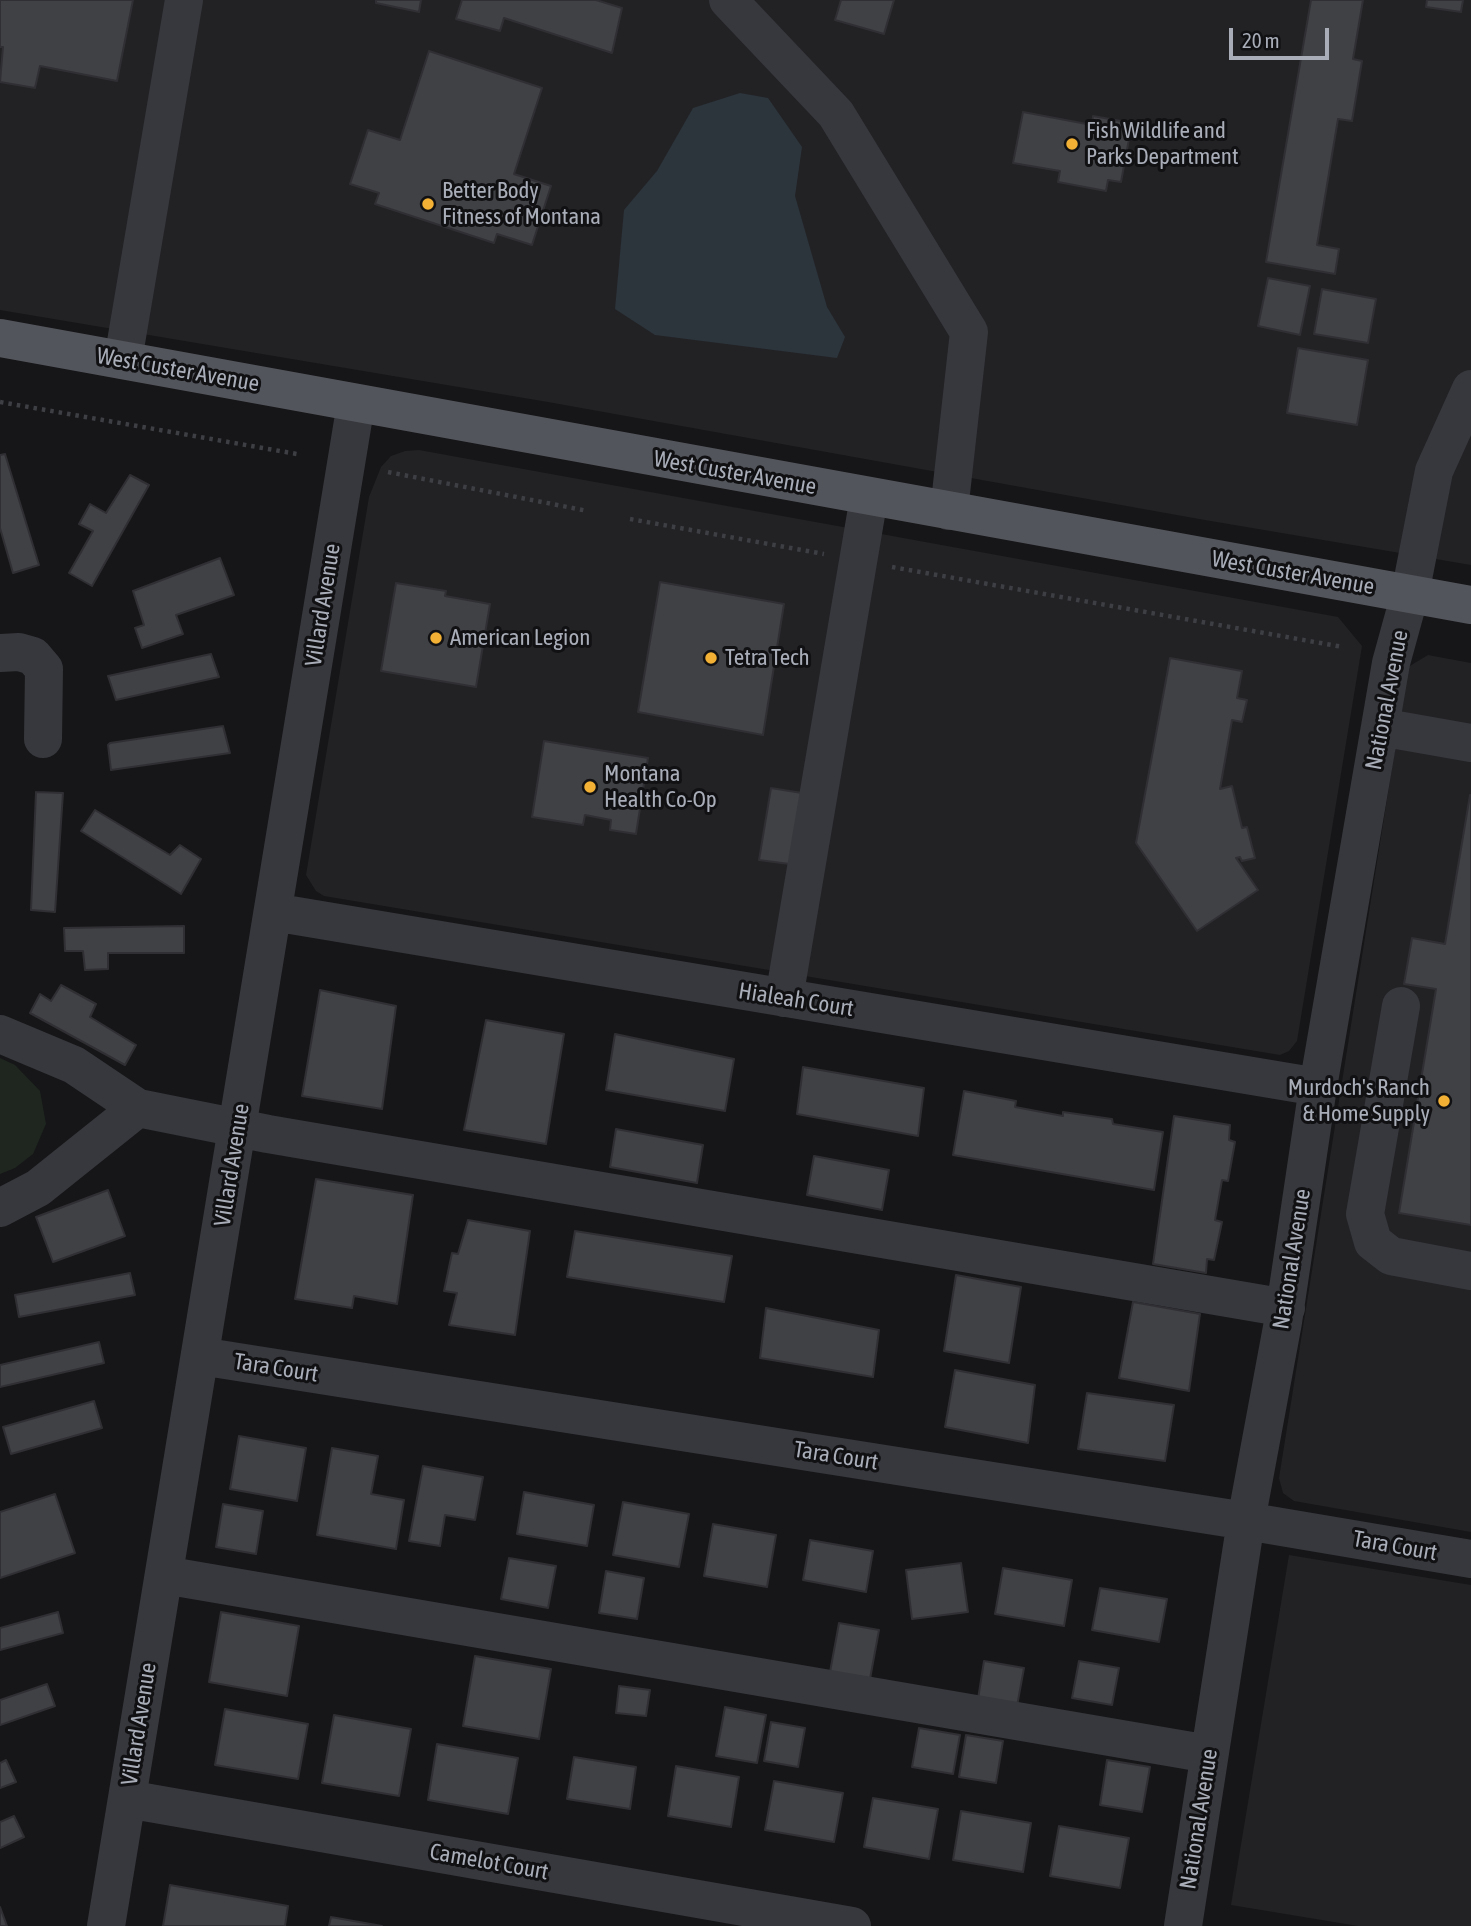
<!DOCTYPE html>
<style>
body{margin:0}
#map{position:relative;width:1471px;height:1926px;overflow:hidden;background:#161618;font-family:"Asap Condensed",sans-serif}
canvas{display:block}
.scale{position:absolute;left:1229px;top:28px;width:100px;height:32px;box-sizing:border-box;border:4px solid #a8adb8;border-top:0;padding-left:9px;font-size:21px;line-height:24px;white-space:nowrap;color:#a8adb8;-webkit-text-stroke:5px #111113;paint-order:stroke}
</style>
<div id="map">
<canvas width="1471" height="1926"></canvas>
<div class="scale">20 m</div>
</div>
<script>
const g = document.querySelector('canvas').getContext('2d');
g.lineJoin = 'round';
function paint(path, color) {
  g.fillStyle = color;
  g.fill(path, 'evenodd');
}
function shape(rows) {
  const path = new Path2D();
  for (const r of rows) {
    path.moveTo(r[0], r[1]);
    for (let i = 2; i < r.length; i += 2) path.lineTo(r[i], r[i + 1]);
  }
  return path;
}
function strokePath(path, color, width, dash) {
  g.strokeStyle = color;
  g.lineWidth = width;
  g.lineCap = dash ? 'butt' : 'round';
  g.setLineDash(dash || []);
  g.stroke(path);
}
function label(font, color, halo, rows, align = 'center') {
  g.font = font + ' "Asap Condensed",sans-serif';
  g.lineWidth = 6;
  g.setLineDash([]);
  g.textBaseline = 'middle';
  g.strokeStyle = halo;
  g.fillStyle = color;
  for (const [text, x, y, turn = 0] of rows) {
    g.save();
    g.translate(x, y);
    g.rotate((+turn || 0) * Math.PI / 180);
    g.textAlign = isNaN(turn) ? turn : align;
    if (halo) g.strokeText(text, 0, 0);
    g.fillText(text, 0, 0);
    g.restore();
  }
}
paint(shape([
 [0,0,1471,0,1471,565,1199,519,548,402,0,310],
 [419,450,1338,617,1362,646,1297,1041,1289,1051,1280,1055,324,896,316,891,306,875,369,497,381,467,391,456,405,451],
 [1428,655,1471,663,1471,1532,1294,1501,1283,1493,1279,1478,1408,667],
 [1289,1555,1471,1585,1471,1926,1358,1926,1231,1905]
]), '#222225');
paint(shape([
 [0,1058,15,1065,40,1091,46,1124,33,1154,15,1168,0,1174]
]), '#1e261f');
paint(shape([
 [740,93,768,98,802,147,795,196,827,307,845,337,837,358,655,335,615,309,624,210,657,171,693,108]
]), '#2c353c');
const building = shape([
 [0,0,133,0,117,81,40,66,35,88,0,82,3,47,0,47,0,0],
 [376,0,421,0,419,12,376,3,376,0],
 [462,0,596,0,622,8,612,53,504,18,500,31,456,19,462,0],
 [841,0,894,0,884,34,835,20,841,0],
 [1311,0,1363,0,1353,59,1362,61,1352,121,1338,119,1317,245,1339,249,1335,274,1266,262,1311,0],
 [1427,0,1463,0,1461,12,1426,7,1427,0],
 [429,51,542,88,514,174,551,186,532,245,497,234,494,243,375,204,379,193,350,184,368,130,400,140,429,51],
 [1023,112,1092,125,1093,116,1132,123,1121,182,1108,180,1106,191,1058,182,1060,171,1013,163,1023,112],
 [1268,278,1310,286,1300,335,1258,326,1268,278],
 [1322,289,1376,299,1368,343,1314,334,1322,289],
 [1298,348,1368,360,1357,425,1287,413,1298,348],
 [5,454,39,565,13,573,0,528,0,455,5,454],
 [130,475,149,485,92,586,69,573,93,531,79,524,90,504,106,513,130,475],
 [220,558,234,595,176,615,183,634,142,648,135,628,144,625,133,591,220,558],
 [660,582,784,604,763,735,638,712,660,582],
 [396,583,446,591,445,596,490,604,476,687,381,671,396,583],
 [211,654,219,677,116,700,108,676,211,654],
 [1170,658,1242,671,1237,698,1247,700,1242,722,1232,720,1220,789,1232,786,1242,828,1247,827,1255,858,1242,861,1240,857,1236,858,1258,890,1197,931,1136,843,1170,658],
 [223,726,230,753,111,770,108,745,110,743,223,726],
 [544,741,648,758,636,834,610,830,611,820,585,815,583,825,532,817,544,741],
 [771,788,808,794,797,865,759,860,771,788],
 [36,792,63,793,55,912,31,910,36,792],
 [1470,795,1471,795,1471,1225,1399,1213,1436,989,1404,984,1412,938,1445,944,1470,795],
 [95,810,170,855,180,845,201,859,181,894,81,831,95,810],
 [184,926,184,953,108,953,108,969,85,970,83,951,65,951,64,928,184,926],
 [61,985,96,1004,90,1017,136,1045,125,1065,30,1013,40,994,51,1001,61,985],
 [320,990,396,1006,382,1109,302,1096,320,990],
 [486,1020,564,1034,546,1144,464,1130,486,1020],
 [615,1034,734,1059,725,1111,606,1090,615,1034],
 [803,1067,924,1088,918,1136,797,1114,803,1067],
 [964,1091,1016,1101,1015,1107,1063,1116,1063,1112,1112,1119,1113,1124,1163,1132,1154,1190,953,1155,964,1091],
 [1174,1116,1230,1125,1229,1140,1235,1142,1228,1181,1222,1180,1215,1220,1222,1222,1214,1260,1207,1259,1206,1273,1153,1264,1174,1116],
 [616,1129,703,1145,697,1183,610,1167,616,1129],
 [814,1156,889,1170,882,1210,807,1195,814,1156],
 [316,1179,413,1195,397,1304,354,1296,352,1308,295,1299,316,1179],
 [108,1190,125,1236,53,1262,36,1217,108,1190],
 [468,1220,530,1231,515,1335,449,1325,457,1293,444,1291,452,1253,458,1254,468,1220],
 [575,1231,732,1256,724,1302,567,1277,575,1231],
 [130,1273,135,1295,19,1317,15,1295,130,1273],
 [956,1275,1021,1287,1009,1363,944,1351,956,1275],
 [1133,1302,1200,1314,1189,1391,1119,1378,1133,1302],
 [766,1308,879,1330,873,1377,760,1358,766,1308],
 [99,1342,104,1363,0,1387,0,1365,99,1342],
 [955,1370,1035,1385,1028,1443,945,1427,955,1370],
 [1087,1393,1174,1405,1165,1461,1078,1449,1087,1393],
 [94,1401,102,1428,11,1454,3,1427,94,1401],
 [239,1436,306,1448,297,1501,230,1489,239,1436],
 [332,1448,378,1456,371,1494,404,1500,396,1549,317,1535,332,1448],
 [423,1466,483,1477,475,1520,445,1515,440,1546,409,1541,423,1466],
 [524,1492,594,1505,587,1546,517,1534,524,1492],
 [55,1494,75,1553,0,1578,0,1512,55,1494],
 [623,1502,689,1514,679,1567,613,1555,623,1502],
 [223,1504,263,1511,256,1554,216,1547,223,1504],
 [713,1524,776,1535,767,1587,704,1576,713,1524],
 [810,1540,873,1551,866,1592,803,1580,810,1540],
 [509,1558,556,1566,548,1608,501,1599,509,1558],
 [961,1563,968,1612,912,1619,906,1570,961,1563],
 [1003,1568,1072,1580,1064,1626,995,1614,1003,1568],
 [606,1571,644,1578,637,1619,599,1613,606,1571],
 [1100,1588,1167,1599,1159,1642,1092,1630,1100,1588],
 [58,1612,63,1633,0,1650,0,1628,58,1612],
 [221,1612,299,1626,287,1696,209,1682,221,1612],
 [839,1623,879,1630,870,1679,830,1672,839,1623],
 [475,1656,551,1669,539,1739,463,1726,475,1656],
 [984,1661,1024,1668,1017,1706,978,1699,984,1661],
 [1079,1661,1119,1668,1112,1705,1072,1698,1079,1661],
 [47,1684,55,1706,0,1725,0,1700,47,1684],
 [619,1686,650,1690,646,1716,616,1713,619,1686],
 [725,1707,766,1715,757,1763,716,1756,725,1707],
 [225,1709,308,1724,298,1779,215,1765,225,1709],
 [334,1715,411,1729,399,1796,322,1783,334,1715],
 [771,1722,805,1728,798,1767,764,1761,771,1722],
 [919,1728,960,1735,953,1774,912,1767,919,1728],
 [966,1735,1003,1741,996,1783,959,1777,966,1735],
 [437,1744,518,1758,508,1814,428,1800,437,1744],
 [574,1757,636,1767,630,1809,567,1799,574,1757],
 [6,1760,16,1782,0,1788,0,1763,6,1760],
 [1107,1760,1150,1767,1142,1812,1100,1805,1107,1760],
 [676,1766,739,1777,731,1827,668,1816,676,1766],
 [774,1781,843,1793,834,1842,765,1830,774,1781],
 [873,1798,938,1809,929,1859,864,1847,873,1798],
 [961,1811,1031,1823,1023,1872,953,1860,961,1811],
 [14,1816,24,1837,0,1848,0,1822,14,1816],
 [1059,1826,1129,1838,1120,1888,1050,1876,1059,1826],
 [170,1885,288,1906,285,1926,163,1926,170,1885],
 [0,1907,7,1926,0,1926,0,1907],
 [331,1917,382,1926,329,1926,331,1917]
]);
paint(building, '#404145');
strokePath(building, '#303034', 2);
strokePath(shape([
 [0,402,297,454],
 [388,472,588,511],
 [630,519,824,554],
 [892,567,1343,647]
]), '#3d3f44', 4.5, [3.5, 5]);
strokePath(shape([
 [728,0,836,114,969,332,949,511],
 [123,360,184,0],
 [0,653,19,652,33,656,44,669,43,739],
 [1380,727,1471,743],
 [273,912,1318,1087],
 [784,998,869,497],
 [1401,1006,1365,1214,1373,1242,1391,1256,1471,1271],
 [0,1034,74,1065,138,1108],
 [0,1208,38,1188,138,1108,268,1134,1286,1308],
 [200,1356,1246,1521,1471,1559],
 [164,1575,1209,1754],
 [127,1799,852,1926],
 [106,1926,356,403],
 [1183,1926,1246,1521,1283,1322,1318,1087,1391,663,1410,594,1434,471,1471,389]
]), '#37383d', 38);
strokePath(shape([
 [0,338,1471,605]
]), '#53555c', 38);
for (const [x, y, r, color] of [
 [1072,144,7,"#f2b134"],
 [428,204,7,"#f2b134"],
 [436,638,7,"#f2b134"],
 [711,658,7,"#f2b134"],
 [590,787,7,"#f2b134"],
 [1444,1101,7,"#f2b134"]
]) {
  const dot = new Path2D();
  dot.arc(x, y, r, 0, 2 * Math.PI);
  g.fillStyle = color;
  g.fill(dot);
  strokePath(dot, '#111113', 2.5);
}
label('23px', '#a8adb8', '#111113', [
 ["Fish Wildlife and",1086,131],
 ["Parks Department",1086,157],
 ["Better Body",442,191],
 ["Fitness of Montana",442,217],
 ["American Legion",450,638],
 ["Tetra Tech",725,658],
 ["Montana",604,774],
 ["Health Co-Op",604,800],
 ["Murdoch's Ranch",1430,1088,"right"],
 ["& Home Supply",1430,1114,"right"]
], 'left');
label('23px', '#a8adb8', '#111113', [
 ["West Custer Avenue",178,370,10],
 ["West Custer Avenue",735,473,10],
 ["West Custer Avenue",1293,573,10],
 ["Villard Avenue",323,605,-81],
 ["National Avenue",1387,700,-79],
 ["Hialeah Court",796,1000,9],
 ["Villard Avenue",232,1165,-81],
 ["National Avenue",1292,1259,-81],
 ["Tara Court",276,1368,9],
 ["Tara Court",836,1456,9],
 ["Tara Court",1395,1546,10],
 ["Villard Avenue",139,1724,-81],
 ["National Avenue",1199,1819,-81],
 ["Camelot Court",489,1862,10]
]);
</script>
